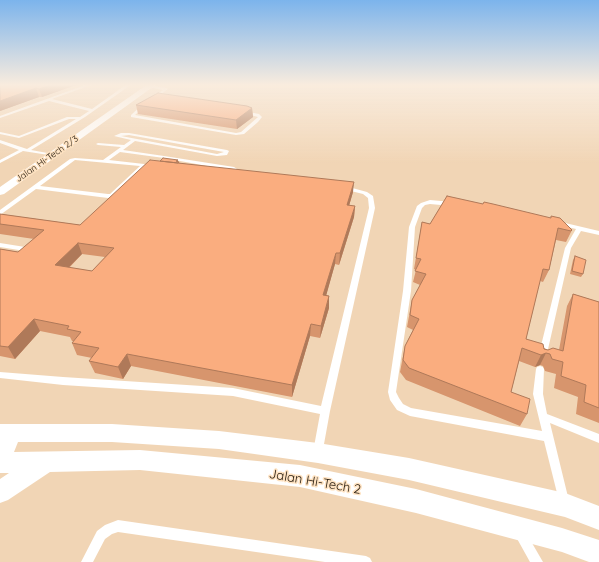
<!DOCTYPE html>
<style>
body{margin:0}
canvas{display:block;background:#f1d5b5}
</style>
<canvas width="599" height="562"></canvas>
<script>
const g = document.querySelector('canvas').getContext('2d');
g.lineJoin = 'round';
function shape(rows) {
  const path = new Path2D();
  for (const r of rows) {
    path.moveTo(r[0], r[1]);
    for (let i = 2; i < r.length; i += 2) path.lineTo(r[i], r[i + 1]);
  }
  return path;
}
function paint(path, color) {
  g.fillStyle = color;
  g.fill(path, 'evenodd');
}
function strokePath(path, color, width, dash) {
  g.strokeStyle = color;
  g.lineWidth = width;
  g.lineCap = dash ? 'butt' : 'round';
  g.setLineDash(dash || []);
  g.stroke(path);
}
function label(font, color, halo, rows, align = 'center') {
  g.font = font + ' Quicksand,sans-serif';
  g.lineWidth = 3;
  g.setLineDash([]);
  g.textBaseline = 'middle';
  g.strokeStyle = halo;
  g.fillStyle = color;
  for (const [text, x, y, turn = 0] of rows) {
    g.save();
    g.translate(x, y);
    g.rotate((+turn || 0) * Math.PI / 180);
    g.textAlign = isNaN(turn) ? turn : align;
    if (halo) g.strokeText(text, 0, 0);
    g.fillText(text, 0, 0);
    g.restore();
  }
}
paint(shape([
 [88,84,94,84,52,99,92,109,127,84,132,84,85,117,31,150,53,154,55,155,55,156,23,151,0,163,0,160,19,150,0,143,0,140,27,149,76,119,69,119,19,138,0,134,0,132,19,136,67,117,80,117,89,111,49,101,0,118,0,116,88,84],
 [149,85,166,88,168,89,153,100,151,99,152,98,163,90,149,87,149,85],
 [143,104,146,105,135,115,236,133,241,132,258,117,244,113,244,111,259,114,262,117,258,122,244,134,236,135,131,117,131,115,143,104],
 [121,133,129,133,227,150,229,151,227,155,217,156,135,141,123,150,164,156,234,167,237,169,234,171,164,158,120,152,109,160,144,164,146,165,114,196,108,198,36,189,0,215,0,210,70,159,75,158,103,160,121,147,98,145,96,144,98,143,124,145,131,140,114,136,121,133],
 [129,135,224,152,217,154,121,136,129,135],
 [75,160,140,166,110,194,108,194,40,186,75,160],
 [345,186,367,192,373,196,375,208,330,411,322,455,318,457,314,455,313,452,320,414,233,396,63,385,0,378,0,372,63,377,233,388,321,406,369,208,368,198,363,194,343,189,342,188,345,186],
 [430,200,452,202,455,204,452,206,430,204,425,205,422,208,415,227,411,291,396,392,399,398,403,404,411,408,542,431,533,394,536,369,537,367,540,366,543,367,544,369,543,394,547,414,599,434,599,443,550,423,569,501,568,505,564,506,560,505,544,441,410,416,397,410,390,400,388,392,403,291,409,227,417,206,421,203,430,200],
 [561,222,599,231,599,235,581,231,571,248,546,358,545,360,542,361,539,360,538,358,565,248,576,229,559,225,558,224,561,222],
 [0,243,25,247,28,249,25,251,0,247,0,243],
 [118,520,366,556,370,558,372,562,325,562,118,532,112,534,105,539,93,562,81,562,97,531,105,525,118,520],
 [521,529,525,531,543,562,530,562,515,535,517,531,521,529]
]), '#fff');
paint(shape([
 [148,84,157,84,4,194,0,195,0,187,148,84],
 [0,424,112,424,219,431,318,443,409,458,565,493,599,506,599,530,565,517,409,480,318,463,219,449,112,442,18,442,14,452,140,450,300,465,416,489,562,528,599,540,599,562,589,562,562,552,416,513,300,487,140,470,50,472,8,500,0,503,0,479,9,473,0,473,0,424]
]), '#fff');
paint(shape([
 [0,84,79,84,42,97,39,97,0,111],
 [136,105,252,108,253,117,237,129,138,114],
 [178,160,178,162,180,163,353,192,349,206,355,206,354,217,339,265,335,264,326,295,329,296,329,308,320,338,310,336,292,397,131,366,123,379,95,373,89,361,92,358,77,355,72,343,74,341,72,341,70,337,40,331,15,359,0,356,0,249,18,252,34,239,0,234,0,214,80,225,160,161],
 [82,254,105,257,92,271,69,268],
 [447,196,572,230,566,242,556,240,549,270,543,282,540,281,526,339,548,350,559,350,567,306,573,294,599,302,599,298,599,423,576,414,578,397,554,388,556,374,545,371,543,366,540,365,535,367,519,361,511,392,527,414,520,426,406,380,400,372,405,346,413,330,407,327,412,300,420,285,413,282,416,270,414,269,422,222,430,224],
 [575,256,583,274,581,277,570,274,573,260]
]), '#d7956d');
paint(shape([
 [53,84,79,84,42,97,39,89],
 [36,88,39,97,0,111,0,101],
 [252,108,253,117,237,129,236,120],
 [354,182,353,192,346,216,347,205],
 [355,206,354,217,339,265,340,253],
 [78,243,82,254,59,277,55,265],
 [336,253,335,264,323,307,323,295],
 [329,296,329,308,320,338,321,326],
 [34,319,40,331,15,359,8,347],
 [311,324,310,336,292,397,292,385],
 [546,353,540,365,535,367,541,355],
 [127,354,131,366,123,379,118,367]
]), '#af7959');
const building = shape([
 [0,84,53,84,39,89,36,88,0,101,0,84],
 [158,93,247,106,252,108,236,120,136,105,158,93],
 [163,158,178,160,176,161,179,162,178,163,160,161,163,158],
 [150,160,354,182,347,205,355,206,340,253,336,253,323,295,329,296,321,326,311,324,292,385,127,354,118,367,89,361,99,348,72,343,81,332,67,329,69,326,34,319,8,347,0,346,0,249,18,252,44,230,0,224,0,214,80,225,150,160],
 [78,243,114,248,92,271,55,265,78,243],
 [447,196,483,204,484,202,493,204,551,218,551,216,560,218,572,230,571,231,558,228,549,270,543,269,526,339,543,344,544,349,548,350,553,348,563,351,573,294,599,302,599,408,584,402,586,385,561,376,563,362,552,359,550,354,546,353,541,355,522,348,511,392,530,399,527,414,409,368,403,360,405,346,419,319,410,315,412,300,426,274,415,271,421,259,416,258,422,222,430,224,447,196],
 [575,256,586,260,583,274,572,271,575,256]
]);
paint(building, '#faad7f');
strokePath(building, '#af7959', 1);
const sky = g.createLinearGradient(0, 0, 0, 163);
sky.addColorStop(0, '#7cb4ec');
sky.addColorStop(0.52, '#f9ecde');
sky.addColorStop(1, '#f9ecde00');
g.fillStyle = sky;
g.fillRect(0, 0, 599, 163);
label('9px', '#22180c', '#fee2c1', [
 ["Jalan Hi-Tech 2/3",47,159,-35]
]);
label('13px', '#22180c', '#fee2c1', [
 ["Jalan Hi-Tech 2",315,482,10]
]);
</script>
